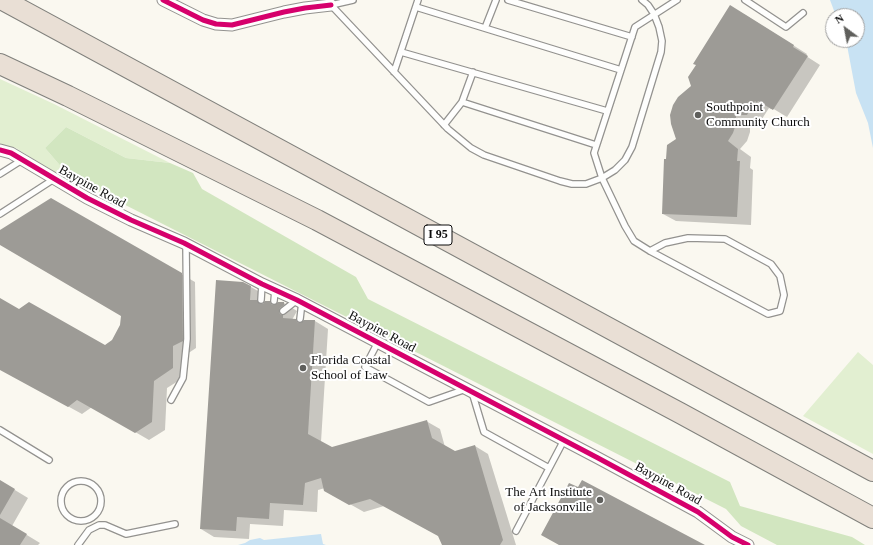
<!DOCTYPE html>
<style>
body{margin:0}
#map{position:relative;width:873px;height:545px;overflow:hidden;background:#faf8f0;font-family:Georgia,serif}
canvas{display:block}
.north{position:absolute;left:825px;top:8px;width:40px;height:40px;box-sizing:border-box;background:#fff;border:1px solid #9e9e9e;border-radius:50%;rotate:328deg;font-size:11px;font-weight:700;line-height:16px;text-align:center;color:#0c0c0c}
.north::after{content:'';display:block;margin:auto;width:14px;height:18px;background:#5f5f5c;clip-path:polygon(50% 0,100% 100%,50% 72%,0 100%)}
</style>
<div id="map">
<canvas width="873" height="545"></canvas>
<div class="north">N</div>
</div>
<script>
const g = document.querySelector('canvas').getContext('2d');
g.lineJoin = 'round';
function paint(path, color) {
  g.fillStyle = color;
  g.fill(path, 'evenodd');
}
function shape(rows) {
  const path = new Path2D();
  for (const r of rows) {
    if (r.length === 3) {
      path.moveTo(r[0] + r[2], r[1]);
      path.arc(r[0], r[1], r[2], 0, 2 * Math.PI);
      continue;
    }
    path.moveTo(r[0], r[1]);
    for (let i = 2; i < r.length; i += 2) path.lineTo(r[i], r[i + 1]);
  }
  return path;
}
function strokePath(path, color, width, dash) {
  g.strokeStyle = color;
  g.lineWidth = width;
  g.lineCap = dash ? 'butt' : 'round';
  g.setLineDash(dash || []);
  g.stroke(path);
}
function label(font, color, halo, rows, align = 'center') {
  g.font = font + ' Georgia,serif';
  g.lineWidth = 4;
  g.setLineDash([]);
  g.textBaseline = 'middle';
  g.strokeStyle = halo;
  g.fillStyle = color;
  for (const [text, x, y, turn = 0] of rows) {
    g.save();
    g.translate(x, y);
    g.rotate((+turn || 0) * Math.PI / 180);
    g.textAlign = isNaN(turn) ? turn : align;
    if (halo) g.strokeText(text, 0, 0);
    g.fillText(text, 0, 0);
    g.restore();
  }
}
paint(shape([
 [0,79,54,104,170,163,126,158,66,127,45,148,70,177,66,180,16,148,0,144],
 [858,352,873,365,873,454,803,416]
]), '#e2efd1');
paint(shape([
 [66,127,126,158,170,163,193,173,202,189,356,277,368,299,730,482,740,506,852,537,865,545,777,545,741,526,726,509,70,177,45,148]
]), '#d2e6c0');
paint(shape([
 [830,0,873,0,873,148,868,123,856,93,846,40,857,40,857,16,836,16],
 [321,534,323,544,326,545,238,545,245,543,250,540,260,538,264,540]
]), '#c8e2f3');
paint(shape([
 [744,14,807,54,806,56,820,65,787,117,772,108,771,109,769,108,760,122,750,122,750,132,747,141,740,149,751,157,750,168,753,170,751,225,676,221,663,214,677,140,693,86],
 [51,199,195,282,196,348,187,354,186,376,167,388,165,430,149,440,92,407,82,414,0,369,0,299,19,310,105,346,113,341,121,325,122,315,0,244,0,232],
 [251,287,265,295,264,302,269,302,275,305,284,303,297,311,292,320,296,320,301,323,315,321,328,329,321,442,332,448,426,421,440,429,445,447,455,452,475,446,488,454,516,545,443,545,439,536,384,506,364,512,339,498,325,488,318,490,317,512,284,510,283,526,250,524,249,539,214,537,201,529],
 [0,481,28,498,12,526,40,543,38,545,0,545]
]), '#0003');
paint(shape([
 [730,5,794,45,793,47,808,56,773,110,758,101,757,103,755,101,747,115,736,115,736,124,733,133,728,141,738,149,737,161,740,161,737,217,662,214,664,159,666,159,667,145,676,139,671,124,670,115,673,105,678,97,691,86,688,77,696,65,693,64],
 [51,198,182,273,183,341,173,346,173,368,154,381,152,422,135,433,77,400,68,407,0,370,0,298,19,309,29,302,105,345,112,340,120,325,121,316,0,245,0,230],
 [216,280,243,282,251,286,250,300,257,300,260,304,263,304,265,301,270,301,271,304,274,305,278,302,284,302,284,305,280,308,279,311,280,314,283,315,283,318,296,319,297,322,300,323,304,320,315,320,308,434,332,447,427,420,432,438,455,451,475,445,503,540,500,545,442,545,438,536,370,499,349,505,324,491,321,478,305,483,303,505,270,503,269,519,237,517,236,531,200,529],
 [0,480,15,489,0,515],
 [582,480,705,545,559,545,541,535,569,483,578,487],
 [0,518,27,534,20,545,0,545]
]), '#9d9b96');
const lane = shape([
 [508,0,632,37],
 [745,0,786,27,803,13],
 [331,5,448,129,471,148,484,155,560,181,572,184,586,184,602,178,615,170,625,160,632,147,661,52,662,41,659,27,654,14,648,5,642,0],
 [331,5,353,0],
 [416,7,621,70],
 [485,28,496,0],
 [401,52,607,111],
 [394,72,418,0],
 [462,102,596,145],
 [444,125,462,102,473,72],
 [0,174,22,160],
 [0,214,54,179],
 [650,251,665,243,688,238,725,239,771,264,780,276,784,295,780,311,768,314,650,251,634,241,625,226,602,178,594,153,635,27,677,0],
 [261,300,262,284],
 [274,301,275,290],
 [283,311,297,300],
 [300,319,302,302],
 [378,342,365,367,429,402,466,389],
 [472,392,484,432,549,468],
 [171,400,183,378,187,339,186,245],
 [0,430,49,460],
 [81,501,20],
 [516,531,564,440],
 [78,545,89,530,99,525,105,525,126,534,175,524]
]);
const street = shape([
 [163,0,203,20,216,24,232,25,284,12,305,8,331,5],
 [0,150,11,153,87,198,131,220,184,243,262,284,297,300,598,458,698,512,732,537,748,545]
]);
const highway = shape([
 [3,0,873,471],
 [0,64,68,96,317,220,680,413,873,518]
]);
strokePath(lane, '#93928f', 8);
strokePath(street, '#93928f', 13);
strokePath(highway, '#80807c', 22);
strokePath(lane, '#fefefd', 5.5);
strokePath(street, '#fefefd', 11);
strokePath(highway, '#e9dfd5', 20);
strokePath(shape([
 [163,0,203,20,216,24,232,25,284,12,305,8,331,5],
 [0,150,11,153,87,198,131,220,184,243,262,284,297,300,598,458,698,512,732,537,748,545]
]), '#d6006c', 5);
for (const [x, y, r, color] of [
 [698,115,4,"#5f5f5c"],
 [303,368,4,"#5f5f5c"],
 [600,500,4,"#5f5f5c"]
]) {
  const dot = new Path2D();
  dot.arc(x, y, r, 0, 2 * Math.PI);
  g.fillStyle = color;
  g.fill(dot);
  strokePath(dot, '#fff', 1.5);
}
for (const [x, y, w] of [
 [438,235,28]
]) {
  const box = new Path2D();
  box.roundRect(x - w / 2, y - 10, w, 20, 3);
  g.fillStyle = '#fff';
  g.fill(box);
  strokePath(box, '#0c0c0c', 1);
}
label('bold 12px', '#0c0c0c', null, [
 ["I 95",438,235]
]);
label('13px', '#0c0c0c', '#fff', [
 ["Southpoint",706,108],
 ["Community Church",706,123],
 ["Florida Coastal",311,361],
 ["School of Law",311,376],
 ["The Art Institute",592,493,"right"],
 ["of Jacksonville",592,508,"right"]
], 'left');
label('13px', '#0c0c0c', '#fff', [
 ["Baypine Road",92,187,29],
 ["Baypine Road",382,332,28],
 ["Baypine Road",668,484,29]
]);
</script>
